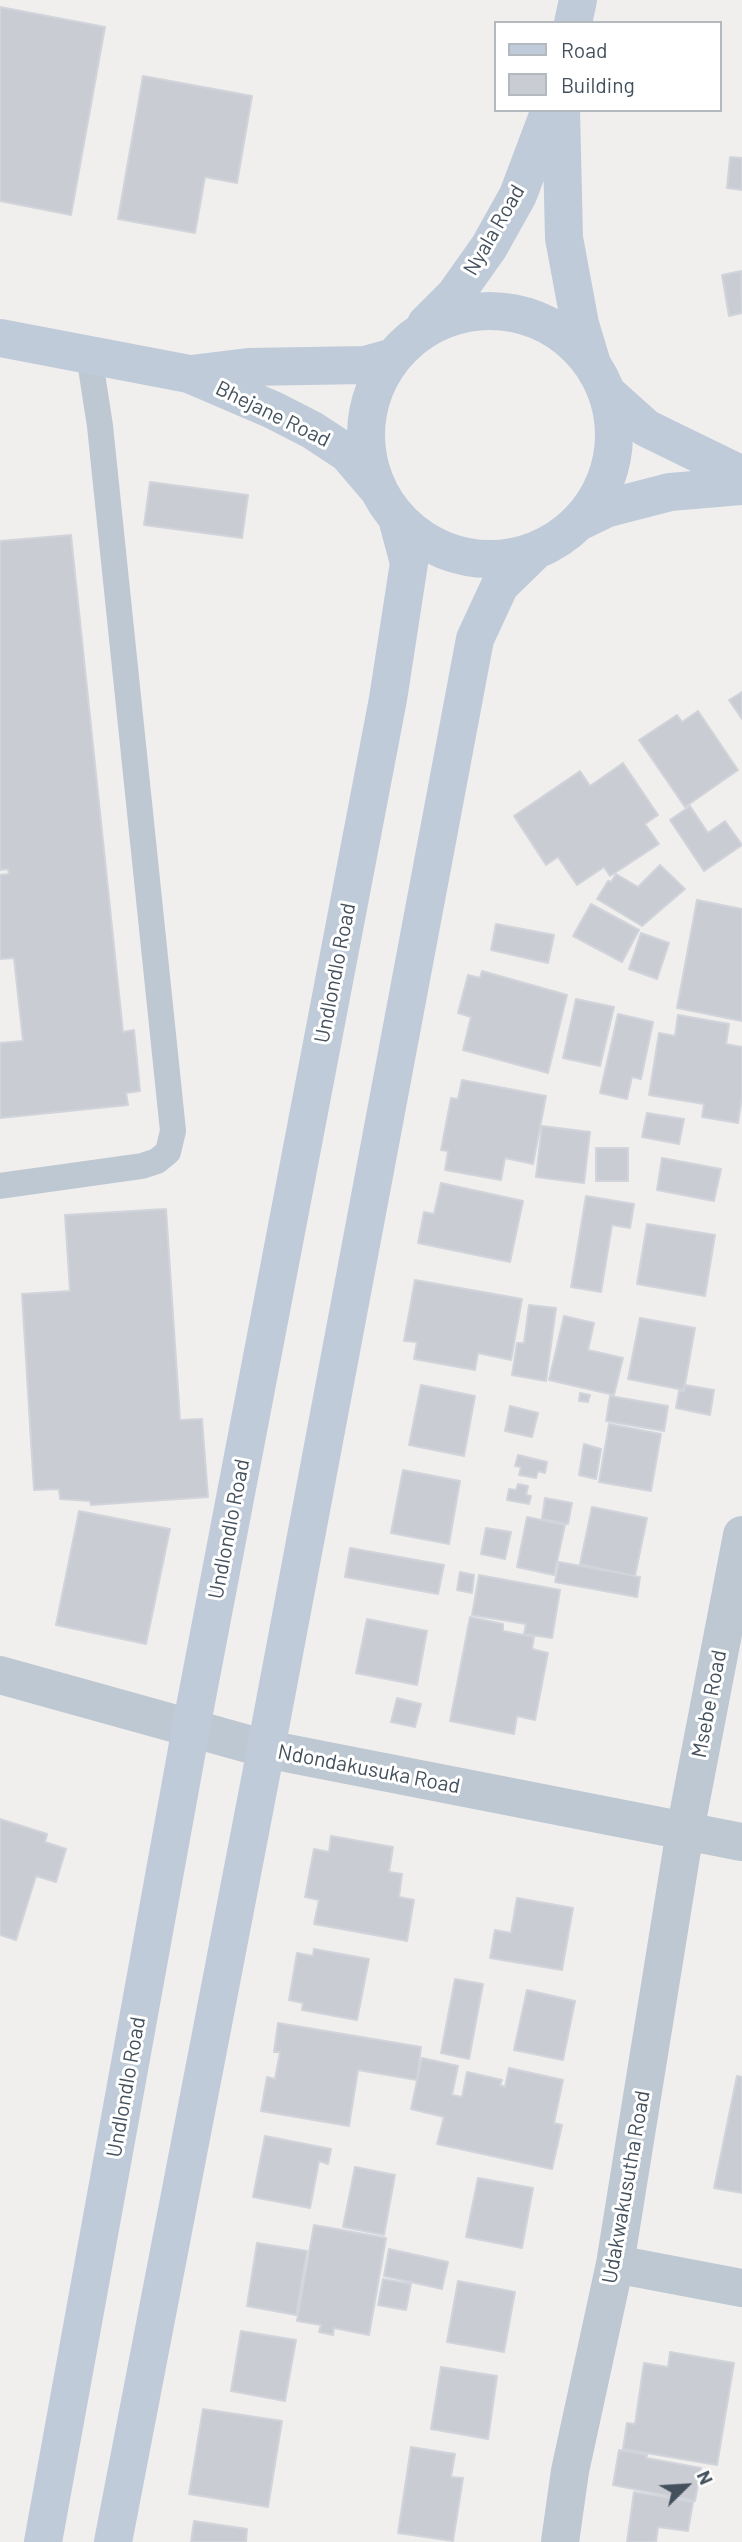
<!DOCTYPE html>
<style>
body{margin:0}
#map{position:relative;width:742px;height:2542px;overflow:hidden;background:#f1eeee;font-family:Barlow,sans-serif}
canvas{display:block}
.legend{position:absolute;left:494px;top:21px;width:228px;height:91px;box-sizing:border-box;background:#fff;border:2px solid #b4b9be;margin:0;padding:9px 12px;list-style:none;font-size:21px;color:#44515d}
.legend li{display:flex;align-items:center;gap:14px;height:35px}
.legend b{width:35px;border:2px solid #b4b9be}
.north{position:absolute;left:651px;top:2451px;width:70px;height:70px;-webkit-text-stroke:5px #fff;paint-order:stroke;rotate:66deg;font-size:19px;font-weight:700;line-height:28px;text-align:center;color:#44515d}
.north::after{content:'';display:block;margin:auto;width:24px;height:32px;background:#44515d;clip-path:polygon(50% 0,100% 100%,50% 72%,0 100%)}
</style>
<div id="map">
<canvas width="742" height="2542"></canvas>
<ul class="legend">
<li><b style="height:9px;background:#bfcbd9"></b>Road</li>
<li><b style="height:19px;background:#c9cdd3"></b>Building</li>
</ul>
<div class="north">N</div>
</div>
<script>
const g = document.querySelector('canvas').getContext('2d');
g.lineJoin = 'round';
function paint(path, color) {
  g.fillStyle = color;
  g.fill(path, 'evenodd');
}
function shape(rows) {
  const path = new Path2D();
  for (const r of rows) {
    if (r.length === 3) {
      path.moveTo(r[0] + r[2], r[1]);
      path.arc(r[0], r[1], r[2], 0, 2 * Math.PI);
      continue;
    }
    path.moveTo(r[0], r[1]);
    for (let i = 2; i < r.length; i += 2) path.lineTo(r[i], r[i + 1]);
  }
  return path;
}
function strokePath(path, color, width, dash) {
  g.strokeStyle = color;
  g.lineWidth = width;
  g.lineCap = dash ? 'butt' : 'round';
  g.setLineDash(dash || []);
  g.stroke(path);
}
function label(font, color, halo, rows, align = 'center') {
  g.font = font + ' Barlow,sans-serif';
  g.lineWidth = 6;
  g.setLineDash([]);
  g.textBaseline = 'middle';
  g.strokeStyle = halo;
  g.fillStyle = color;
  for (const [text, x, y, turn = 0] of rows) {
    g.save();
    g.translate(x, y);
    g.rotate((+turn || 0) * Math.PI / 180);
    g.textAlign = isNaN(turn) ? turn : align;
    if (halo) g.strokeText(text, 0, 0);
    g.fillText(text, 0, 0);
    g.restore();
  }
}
const building = shape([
 [0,7,105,27,71,215,0,201,0,7],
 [143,76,252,96,237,183,205,177,195,233,118,219,143,76],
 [730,157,742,158,742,190,727,188,730,157],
 [741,271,742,313,729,316,722,275,741,271],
 [150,482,248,495,242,538,144,525,150,482],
 [71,535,123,1032,134,1030,140,1091,126,1093,128,1105,0,1118,0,1043,23,1041,14,958,0,959,0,875,9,874,8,869,0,870,0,541,71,535],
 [742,692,742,719,729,700,742,692],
 [698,711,738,770,685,807,639,740,677,715,682,722,698,711],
 [623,763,658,815,645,824,659,844,610,876,604,867,577,885,558,857,546,865,514,816,580,771,590,786,623,763],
 [690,806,708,833,725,821,742,845,704,871,670,820,690,806],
 [660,865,685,889,642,926,597,899,608,881,611,882,616,874,638,887,660,865],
 [697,900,742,909,742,1021,677,1008,697,900],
 [591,904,639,930,622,962,573,936,591,904],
 [496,924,554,935,548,963,491,950,496,924],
 [641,933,669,943,657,979,629,969,641,933],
 [482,971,567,995,548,1073,463,1050,471,1017,458,1013,468,975,480,978,482,971],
 [576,999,614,1007,600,1066,563,1058,576,999],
 [618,1014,653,1022,641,1079,632,1077,627,1099,600,1093,618,1014],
 [678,1015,729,1024,726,1044,742,1047,742,1097,738,1123,702,1117,704,1104,649,1095,659,1033,675,1036,678,1015],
 [462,1080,546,1096,533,1164,505,1158,501,1180,445,1170,448,1151,441,1150,451,1098,458,1099,462,1080],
 [647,1113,684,1119,679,1144,642,1137,647,1113],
 [542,1126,590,1132,584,1183,536,1177,542,1126],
 [596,1148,628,1148,628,1181,596,1181,596,1148],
 [662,1158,721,1169,714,1201,657,1190,662,1158],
 [441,1183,523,1201,510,1262,418,1243,424,1212,434,1214,441,1183],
 [586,1196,634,1204,630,1228,612,1225,601,1292,571,1287,586,1196],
 [166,1209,180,1420,202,1419,208,1497,91,1505,90,1501,60,1499,59,1489,34,1490,22,1294,70,1291,65,1215,166,1209],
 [647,1224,715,1235,705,1296,637,1284,647,1224],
 [415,1280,522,1299,511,1360,478,1353,475,1370,414,1359,417,1342,404,1341,415,1280],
 [529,1305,556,1308,546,1381,512,1375,517,1343,524,1343,529,1305],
 [564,1316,594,1323,588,1350,623,1358,614,1395,549,1380,564,1316],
 [640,1318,695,1328,684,1390,628,1379,640,1318],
 [421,1385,475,1396,464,1456,409,1445,421,1385],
 [685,1385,714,1390,710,1415,676,1408,679,1391,684,1391,685,1385],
 [580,1393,590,1395,588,1402,579,1401,580,1393],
 [610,1396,668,1406,664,1431,606,1421,610,1396],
 [510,1406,538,1413,532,1437,505,1431,510,1406],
 [609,1424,661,1434,651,1491,599,1482,609,1424],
 [584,1444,601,1449,596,1479,579,1475,584,1444],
 [518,1455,547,1462,545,1473,538,1471,536,1478,519,1475,521,1467,515,1466,518,1455],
 [403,1470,460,1481,449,1544,391,1533,403,1470],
 [518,1484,528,1486,526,1495,531,1496,529,1504,507,1500,509,1489,516,1490,518,1484],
 [545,1498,572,1503,568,1524,542,1519,545,1498],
 [592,1507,647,1518,635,1576,580,1564,592,1507],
 [79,1511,170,1529,146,1644,56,1625,79,1511],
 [527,1517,565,1525,554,1575,517,1567,527,1517],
 [486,1528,511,1532,505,1559,481,1554,486,1528],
 [350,1548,444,1565,438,1594,345,1577,350,1548],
 [559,1562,640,1577,637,1597,555,1582,559,1562],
 [460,1572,474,1575,472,1593,457,1590,460,1572],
 [479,1575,560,1590,552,1638,524,1634,526,1624,472,1615,479,1575],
 [470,1617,503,1624,503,1631,534,1637,532,1649,548,1653,535,1720,517,1716,514,1734,450,1721,470,1617],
 [367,1619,427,1631,417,1685,356,1673,367,1619],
 [397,1698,421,1704,415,1727,391,1722,397,1698],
 [0,1819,47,1834,45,1842,66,1849,56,1882,36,1876,16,1940,0,1935,0,1819],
 [331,1836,393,1847,389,1872,402,1874,399,1897,414,1900,407,1941,314,1924,319,1900,305,1897,314,1849,329,1852,331,1836],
 [517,1898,573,1908,562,1970,490,1958,495,1930,511,1933,517,1898],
 [314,1949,369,1959,357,2020,302,2010,303,2003,289,2000,297,1953,313,1956,314,1949],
 [455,1979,483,1984,469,2059,441,2053,455,1979],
 [527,1990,575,2001,563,2060,514,2050,527,1990],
 [278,2023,421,2047,417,2080,358,2070,349,2126,261,2111,267,2077,275,2079,280,2052,274,2052,278,2023],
 [422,2058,458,2066,452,2095,462,2097,467,2072,502,2080,500,2085,505,2087,509,2068,563,2080,554,2123,562,2125,552,2169,437,2144,444,2117,411,2109,422,2058],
 [737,2076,742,2077,742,2193,714,2188,737,2076],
 [265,2136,331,2149,328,2164,319,2161,310,2208,253,2197,265,2136],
 [355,2167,395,2175,384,2235,343,2227,355,2167],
 [478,2178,533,2188,522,2248,466,2237,478,2178],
 [314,2225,386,2238,369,2335,334,2328,333,2335,319,2332,321,2325,297,2321,314,2225],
 [257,2243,307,2251,296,2315,247,2306,257,2243],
 [389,2249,448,2262,442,2289,384,2276,389,2249],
 [383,2279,411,2284,406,2310,378,2305,383,2279],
 [458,2281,515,2292,504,2352,447,2342,458,2281],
 [241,2331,296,2340,285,2401,231,2391,241,2331],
 [670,2352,734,2363,717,2465,623,2449,627,2423,635,2424,644,2363,668,2367,670,2352],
 [441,2367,497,2376,488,2439,431,2429,441,2367],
 [203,2409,282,2421,268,2507,189,2494,203,2409],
 [411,2447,455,2454,451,2477,463,2478,453,2541,398,2533,411,2447],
 [619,2450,647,2455,646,2458,701,2468,695,2501,613,2485,619,2450],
 [634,2492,693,2502,688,2531,658,2527,656,2542,627,2542,634,2492],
 [194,2521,247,2529,246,2542,191,2542,194,2521]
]);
paint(building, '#c9cdd3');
strokePath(building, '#d1d4da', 2);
strokePath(shape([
 [0,1186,142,1166,157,1161,168,1152,173,1131,100,426,89,355]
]), '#bdc8d2', 26);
strokePath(shape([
 [0,1675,266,1749,742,1842],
 [615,2264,742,2288],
 [560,2542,570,2471,615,2264,685,1831,742,1535]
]), '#bdc8d2', 38);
strokePath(shape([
 [573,23,578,0],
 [561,110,564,238,580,324,592,364],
 [490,435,124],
 [426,324,455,295,489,247,518,195,550,110],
 [0,338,189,374,273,410,312,430,347,453,376,487],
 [191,374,248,367,365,365,390,358],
 [607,393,646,428,742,475],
 [581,521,608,508,670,492,742,486],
 [43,2542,191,1728,388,699,409,563,397,518],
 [113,2542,266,1749,475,639,500,585,534,552]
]), '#bfcbd9', 38);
label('21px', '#44515d', '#fff', [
 ["Nyala Road",494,230,-60],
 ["Bhejane Road",273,414,26],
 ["Undlondlo Road",335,973,-79],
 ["Undlondlo Road",229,1529,-79],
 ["Msebe Road",709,1704,-79],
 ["Ndondakusuka Road",369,1769,11],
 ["Undlondlo Road",126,2087,-80],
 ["Udakwakusutha Road",626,2187,-80]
]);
</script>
